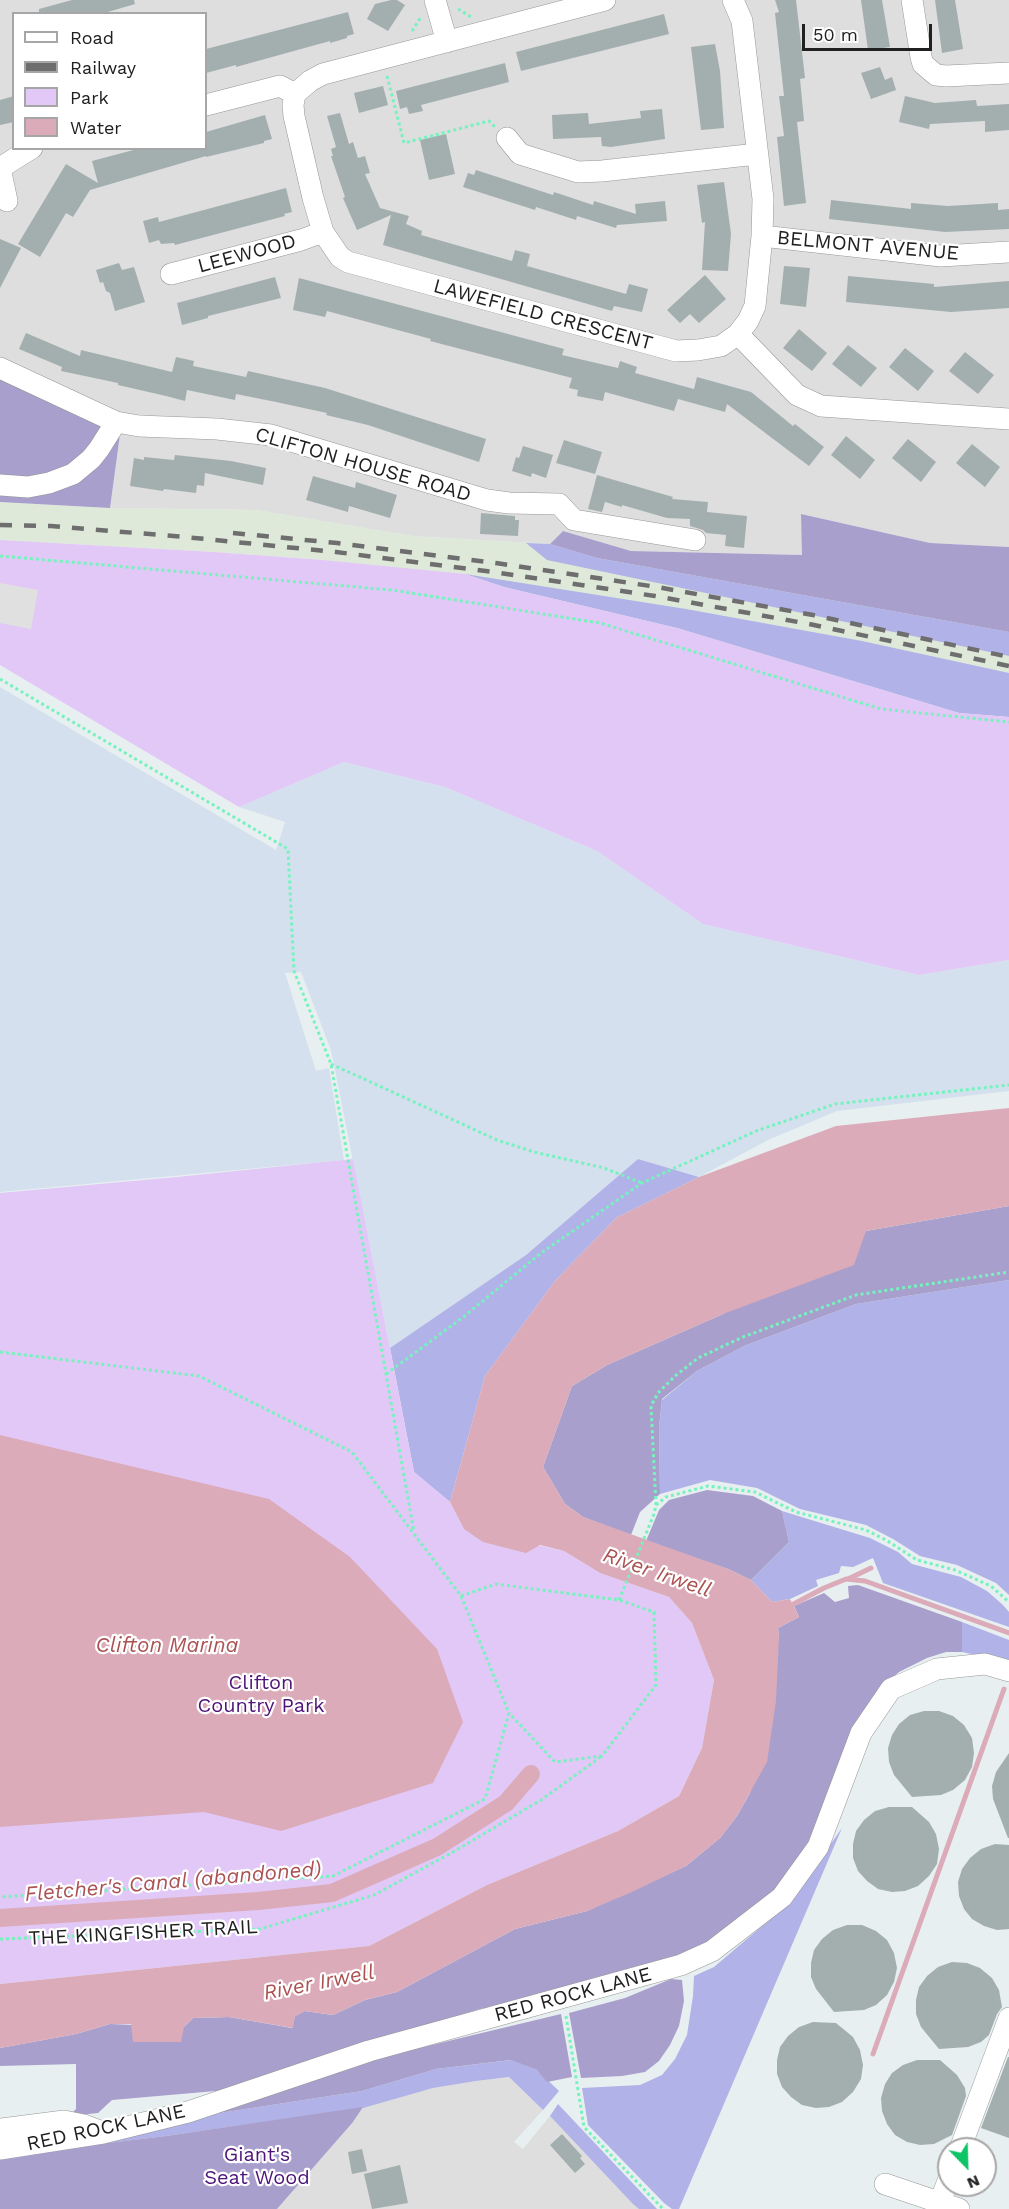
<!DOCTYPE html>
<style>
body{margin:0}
#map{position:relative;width:1009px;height:2209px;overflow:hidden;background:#e8eff0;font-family:"Work Sans",sans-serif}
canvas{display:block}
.legend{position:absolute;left:12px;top:12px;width:195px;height:138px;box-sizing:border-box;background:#fff;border:2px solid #a6a6a6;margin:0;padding:8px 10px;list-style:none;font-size:18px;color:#202020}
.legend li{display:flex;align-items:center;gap:12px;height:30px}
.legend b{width:30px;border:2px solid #a6a6a6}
.north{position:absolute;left:937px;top:2137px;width:60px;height:60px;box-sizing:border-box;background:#fff;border:2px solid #a6a6a6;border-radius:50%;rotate:157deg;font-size:16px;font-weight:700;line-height:24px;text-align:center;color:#202020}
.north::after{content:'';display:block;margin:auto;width:21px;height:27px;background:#0dc466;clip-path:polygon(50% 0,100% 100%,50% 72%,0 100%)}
.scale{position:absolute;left:802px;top:24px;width:130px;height:27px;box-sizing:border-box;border:3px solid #202020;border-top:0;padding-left:8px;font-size:18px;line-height:21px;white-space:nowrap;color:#202020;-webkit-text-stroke:4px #fff;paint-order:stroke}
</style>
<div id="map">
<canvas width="1009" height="2209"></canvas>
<ul class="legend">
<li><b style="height:8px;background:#fff"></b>Road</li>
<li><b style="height:8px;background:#6e6e6e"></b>Railway</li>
<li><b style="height:16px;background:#e2c8f7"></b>Park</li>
<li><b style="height:16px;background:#dbabb9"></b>Water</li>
</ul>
<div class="north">N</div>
<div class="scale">50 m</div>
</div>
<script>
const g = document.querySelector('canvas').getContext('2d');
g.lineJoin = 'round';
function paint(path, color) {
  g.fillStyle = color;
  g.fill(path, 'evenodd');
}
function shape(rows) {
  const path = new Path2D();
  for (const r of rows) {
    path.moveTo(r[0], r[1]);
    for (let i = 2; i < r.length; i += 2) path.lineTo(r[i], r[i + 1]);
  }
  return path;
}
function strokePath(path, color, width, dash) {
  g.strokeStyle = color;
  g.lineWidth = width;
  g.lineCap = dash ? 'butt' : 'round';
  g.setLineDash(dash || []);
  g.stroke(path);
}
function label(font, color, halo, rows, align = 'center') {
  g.font = font + ' "Work Sans",sans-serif';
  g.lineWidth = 4.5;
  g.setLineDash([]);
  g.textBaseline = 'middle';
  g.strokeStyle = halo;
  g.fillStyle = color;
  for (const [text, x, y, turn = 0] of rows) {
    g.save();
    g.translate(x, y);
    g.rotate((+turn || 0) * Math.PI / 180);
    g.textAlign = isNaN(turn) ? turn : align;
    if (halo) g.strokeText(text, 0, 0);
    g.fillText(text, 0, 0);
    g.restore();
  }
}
paint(shape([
 [0,0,1009,0,1009,547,930,543,801,514,803,555,631,551,563,531,550,544,412,536,256,510,110,508,121,427,0,374],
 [14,14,206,14,206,148,14,148],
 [509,2077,543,2110,514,2142,523,2149,550,2116,639,2209,277,2209,353,2122,363,2107,433,2088,476,2081]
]), '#dedede');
paint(shape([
 [0,502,110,508,256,510,412,536,550,544,597,558,1009,632,1009,717,323,560,214,552,0,540]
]), '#dfe9da');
paint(shape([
 [0,687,276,850,285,822,239,807,344,762,445,787,597,851,703,924,919,975,1009,960,1009,1091,837,1111,768,1140,699,1177,638,1159,526,1255,390,1348,331,1050,301,972,285,973,316,1071,329,1068,344,1160,0,1192]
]), '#d4e0ee');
paint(shape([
 [526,543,550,544,597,558,1009,632,1009,656,547,560],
 [465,574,686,609,862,641,1009,673,1009,717,959,713,677,628,504,587],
 [638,1159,699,1177,616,1218,555,1281,485,1376,450,1502,414,1472,390,1348,526,1255],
 [1009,1280,1009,1595,996,1583,957,1565,920,1556,893,1539,866,1525,800,1509,757,1488,710,1480,660,1494,659,1428,662,1400,697,1371,744,1346,856,1304],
 [782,1511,870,1538,898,1552,912,1564,961,1577,987,1591,1003,1605,1009,1612,1009,1627,883,1583,873,1558,853,1567,841,1566,839,1573,816,1580,818,1586,790,1599,772,1602,751,1580,789,1542],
 [962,1622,1009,1640,1009,1662,962,1652],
 [842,1828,679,2209,672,2209,664,2203,588,2125,582,2088,640,2085,662,2075,675,2059,687,2035,693,1996,694,1976,714,1967,788,1904],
 [512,2060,537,2070,559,2091,543,2110,509,2077,476,2081,433,2088,363,2108,166,2136,53,2150,194,2117,362,2091,436,2069],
 [558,2104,657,2209,658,2209,639,2209,633,2204,550,2116]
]), '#b1b2e7');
paint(shape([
 [0,374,121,427,110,508,0,502],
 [801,514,930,543,1009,547,1009,632,597,558,550,544,563,531,631,551,802,555],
 [1009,1206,1009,1280,856,1304,744,1346,697,1371,662,1399,659,1428,660,1494,640,1512,631,1535,583,1517,565,1504,543,1467,572,1386,607,1365,723,1314,866,1231],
 [707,1490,753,1496,782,1511,789,1542,751,1580,728,1569,646,1541,659,1510,669,1500],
 [858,1585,962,1622,962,1652,946,1652,927,1658,899,1672,878,1690,813,1837,785,1881,756,1910,692,1952,520,2003,480,2009,335,2053,227,2090,112,2100,98,2113,69,2116,76,2109,76,2064,0,2066,0,2048,76,2034,110,2024,184,2027,193,2018,229,2017,292,2028,295,2016,305,2011,333,2015,365,2000,397,1992,515,1929,587,1911,686,1866,720,1838,737,1816,750,1793,779,1637,778,1628,799,1617,794,1606,824,1593,835,1602,849,1598,848,1586],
 [671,1979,682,1980,684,2001,679,2026,670,2045,659,2061,645,2072,622,2076,581,2078,569,2013,625,1998],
 [561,2014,572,2077,547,2082,537,2070,511,2060,436,2069,362,2091,194,2117,390,2055],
 [363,2107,353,2122,277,2209,0,2209,0,2156,166,2136]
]), '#a89fcd');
paint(shape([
 [0,540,214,552,323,560,465,574,504,587,677,628,959,713,1009,717,1009,960,919,975,703,924,597,851,445,787,344,762,239,807,0,665],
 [353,1159,414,1472,450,1502,464,1529,564,1551,600,1573,669,1597,692,1623,714,1680,702,1748,679,1796,618,1831,487,1885,369,1946,0,1984,0,1193,177,1177]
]), '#e2c8f7');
paint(shape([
 [0,583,38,590,31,629,0,623]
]), '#e0e0e0');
paint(shape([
 [1009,1108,1009,1206,866,1231,854,1265,723,1314,607,1365,572,1386,543,1467,565,1504,583,1517,728,1569,751,1580,772,1602,790,1599,799,1617,778,1628,779,1637,776,1701,767,1762,737,1816,720,1838,686,1866,632,1892,587,1911,515,1929,397,1992,365,2000,333,2015,305,2011,295,2016,293,2028,229,2017,193,2018,184,2027,181,2042,133,2042,131,2024,110,2024,76,2034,0,2048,0,1984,369,1946,487,1885,618,1831,679,1796,702,1748,714,1680,692,1623,669,1597,600,1573,564,1551,540,1545,526,1553,483,1542,464,1529,450,1502,485,1376,555,1281,616,1218,699,1177,836,1126],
 [0,1435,269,1499,350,1557,437,1649,463,1722,433,1783,281,1831,204,1812,0,1827]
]), '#dbabb9');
strokePath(shape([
 [848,1579,871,1568],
 [786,1608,824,1588,846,1579,865,1581,1009,1633],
 [873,2054,1004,1689]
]), '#dbabb9', 5);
strokePath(shape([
 [0,1918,258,1901,332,1893,437,1847,506,1803,531,1774]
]), '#dbabb9', 18);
paint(shape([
 [72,0,134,0,135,4,101,14,39,14,39,9],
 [391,0,397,0,405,5,388,31,367,19,375,4],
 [775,0,796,0,805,78,800,79,804,121,797,122,806,203,784,206,777,137,784,136,779,96,784,96,775,13,779,12],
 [861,0,882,0,890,47,868,50],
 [935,0,955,0,963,49,942,53],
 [348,12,354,34,347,36,347,38,330,43,330,41,236,67,236,65,206,73,206,49],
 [664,14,669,34,521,71,516,52],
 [715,44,720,71,724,128,701,130,691,47],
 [505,63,509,82,421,105,423,111,409,114,407,107,400,109,396,91],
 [880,67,885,80,892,77,896,90,871,99,861,73],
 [383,86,388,105,359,113,354,93],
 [14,96,14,122,0,125,0,100],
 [905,96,935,103,976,100,977,106,1009,104,1009,130,985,132,985,121,930,124,929,129,899,122],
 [662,109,665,139,611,147,602,146,601,137,553,139,552,115,588,113,589,124,641,118,640,111],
 [340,113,349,144,353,142,358,158,365,156,370,173,365,174,380,208,409,216,406,224,422,231,421,235,512,261,515,250,530,254,527,266,626,294,629,284,648,289,642,312,614,306,612,311,383,245,391,215,357,230,343,198,345,197,331,156,333,156,331,149,336,147,327,116],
 [265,115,272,139,264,141,264,143,206,157,206,156,90,190,73,217,66,213,40,257,18,244,66,164,98,183,92,161,141,148,206,148,206,132],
 [446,134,455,174,429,180,420,140],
 [476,170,553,195,554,192,593,205,594,201,636,214,635,204,665,201,667,221,617,225,616,228,577,216,576,220,536,207,535,210,463,187,468,173,474,175],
 [724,182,731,234,728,271,702,270,705,222,702,223,697,185],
 [286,188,292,212,284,214,285,216,175,245,174,243,161,244,159,240,149,243,143,221,158,217,159,222],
 [831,200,911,209,911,203,948,206,998,203,998,210,1009,209,1009,229,945,232,829,219],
 [0,239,21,248,0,288],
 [119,263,122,270,134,267,145,302,115,311,110,293,106,291,103,282,100,283,96,270],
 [784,266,810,268,806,307,780,304],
 [705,275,726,299,699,323,690,314,680,323,667,310],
 [848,276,934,284,934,287,1009,281,1009,308,951,312,846,302],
 [275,277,281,298,208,316,208,318,182,325,177,303],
 [299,278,564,349,562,355,618,368,620,361,637,367,635,373,694,389,697,377,751,392,793,426,795,424,824,447,809,466,727,404,725,412,678,399,674,411,605,392,603,401,577,396,578,390,569,388,572,378,430,341,431,339,327,311,325,317,293,310],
 [799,329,827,353,812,371,783,348],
 [26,333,80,356,81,350,172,372,176,357,194,361,193,366,246,377,248,371,325,388,486,439,479,462,368,425,326,415,327,413,276,402,236,394,235,400,187,390,185,401,166,396,118,385,118,383,61,371,62,367,19,349],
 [848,345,877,368,861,387,832,364],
 [905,348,934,371,918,391,889,367],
 [965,352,994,375,978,394,949,371],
 [846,436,875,460,860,479,831,455],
 [908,439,936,462,921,482,892,458],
 [564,440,602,452,595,474,556,463],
 [972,444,1000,467,985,487,956,463],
 [523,446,553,455,546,478,532,473,531,477,512,471,516,457,519,458],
 [175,455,231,461,266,468,263,485,205,473,204,486,197,485,196,493,164,489,163,491,130,486,134,458,144,460,144,457,174,460],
 [597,475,673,497,672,499,708,502,707,512,747,516,744,548,725,546,726,535,706,533,703,530,690,526,690,519,667,518,622,505,622,507,605,502,602,512,588,509],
 [313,476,355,488,356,482,397,495,390,518,349,506,348,512,306,500],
 [481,513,515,516,515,520,519,520,518,536,480,534],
 [924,1711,939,1711,953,1716,964,1725,972,1738,974,1753,972,1767,965,1780,953,1790,941,1795,912,1797,894,1775,889,1762,888,1748,892,1735,899,1724,910,1715],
 [1009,1753,1009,1838,1008,1838,993,1799,992,1786,996,1772],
 [889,1807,912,1807,929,1822,936,1834,939,1849,937,1864,929,1876,918,1886,905,1891,892,1892,878,1889,867,1881,858,1871,853,1858,853,1844,856,1831,864,1820,875,1811],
 [995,1844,1009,1845,1009,1929,997,1930,984,1926,972,1919,964,1909,959,1896,958,1882,962,1869,970,1858,981,1849],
 [847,1925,862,1925,876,1931,887,1940,894,1953,897,1968,894,1982,887,1995,876,2005,864,2010,834,2012,816,1989,811,1977,811,1963,814,1950,822,1939,833,1930],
 [952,1962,967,1963,980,1968,992,1978,999,1990,1002,2007,997,2014,989,2035,981,2042,968,2047,939,2049,921,2027,916,2014,916,2000,919,1987,927,1976,938,1967],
 [813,2022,836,2023,853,2037,860,2050,863,2065,861,2079,853,2092,842,2102,829,2107,816,2108,802,2105,791,2097,782,2087,777,2074,777,2060,780,2047,788,2036,799,2027],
 [1008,2057,1009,2057,1009,2138,981,2128],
 [917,2060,940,2060,957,2075,965,2088,966,2096,952,2135,934,2144,920,2145,907,2142,895,2135,887,2124,882,2111,881,2098,885,2084,892,2073,903,2065],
 [562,2134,582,2156,580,2158,585,2164,575,2173,550,2145],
 [362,2149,367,2171,352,2174,348,2152],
 [400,2165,408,2203,372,2209,364,2174]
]), '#a3afae');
const minor = shape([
 [435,0,447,42],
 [605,0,323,74,310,81,295,94,293,105,294,116,313,198,323,232,340,257,348,262,676,351,698,350,721,346,738,334,748,321,755,306,762,236,763,199,742,21,733,0],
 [912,0,921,57,923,64,936,75,946,76,1009,73],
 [206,105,280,86,295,94],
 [507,138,520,154,578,172,602,171,757,154],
 [7,201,0,168,32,148],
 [762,236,941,256,1009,252],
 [171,274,301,240,323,232],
 [738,334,797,395,821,406,1009,419],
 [0,368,116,422,139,426,217,429,271,435,487,500,509,503,559,504,574,520,695,540],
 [0,485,28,487,49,483,73,474,91,459,99,449,116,422],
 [0,2129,64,2121,84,2125,100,2131],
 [0,2149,103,2133,188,2112,369,2051,681,1965,712,1951,782,1897,818,1847,861,1733,891,1689,937,1669,985,1664,1009,1671],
 [960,2149,1009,2018],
 [885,2184,959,2209],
 [940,2202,949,2178]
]);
strokePath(minor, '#979797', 22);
strokePath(shape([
 [458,9,471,17],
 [412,31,421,17],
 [387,76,404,143,489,121,495,127],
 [0,556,392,590,600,623,881,709,1009,722],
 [0,679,288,849,294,971,331,1064,414,1532],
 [331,1064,497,1140,534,1152,604,1168,642,1183],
 [0,1352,199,1376,352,1452,461,1596,509,1713,485,1799,333,1876,0,1897],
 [386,1374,462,1318,541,1253,642,1183,756,1131,835,1104,1009,1085],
 [656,1505,651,1406,658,1393,675,1376,698,1358,743,1337,856,1295,1009,1272],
 [461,1596,496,1584,619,1600,654,1612,656,1685,602,1756,555,1762,509,1713],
 [619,1600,654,1514,656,1505,666,1497,708,1486,755,1492,796,1512,866,1530,886,1540,917,1560,955,1570,991,1586,1009,1602],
 [0,1939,260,1929,374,1895,453,1852,541,1800,602,1756],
 [566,2016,584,2127,663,2209]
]), '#77f2bf', 3, [3, 3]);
strokePath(minor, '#fff', 21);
strokePath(shape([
 [0,525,51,526,185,537,336,552,493,572,655,596,809,624,1009,666],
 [233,533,337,543,496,563,657,587,813,615,1009,657]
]), '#6e6e6e', 4.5, [12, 12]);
label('20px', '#202020', '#fff', [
 ["BELMONT AVENUE",868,246,5],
 ["LEEWOOD",247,254,-15],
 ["LAWEFIELD CRESCENT",543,315,15],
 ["CLIFTON HOUSE ROAD",363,465,16],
 ["THE KINGFISHER TRAIL",143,1933,-3],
 ["RED ROCK LANE",573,1995,-15],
 ["RED ROCK LANE",106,2128,-12]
]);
label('20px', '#4e137a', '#fff', [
 ["Clifton",261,1683],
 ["Country Park",261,1706],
 ["Giant's",257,2155],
 ["Seat Wood",257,2178]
]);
label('italic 21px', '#ab5253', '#fff', [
 ["River Irwell",657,1573,19],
 ["Clifton Marina",167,1646],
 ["Fletcher's Canal (abandoned)",173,1882,-5],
 ["River Irwell",319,1983,-11]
]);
</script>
